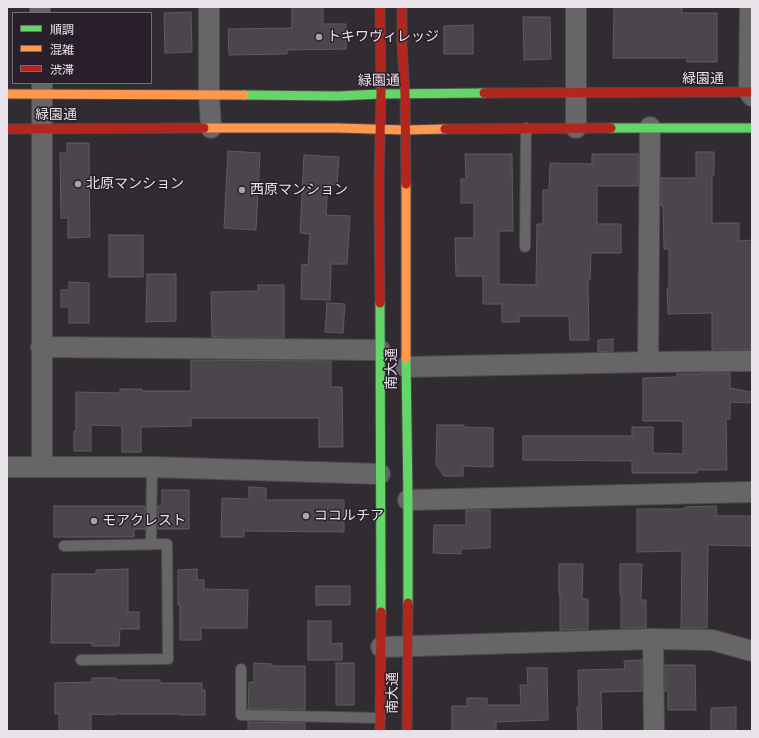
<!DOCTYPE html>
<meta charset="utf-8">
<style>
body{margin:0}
#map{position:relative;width:759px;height:738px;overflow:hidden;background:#312c31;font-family:Lora,"Noto Sans JP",serif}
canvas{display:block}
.frame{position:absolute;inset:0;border:8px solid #e8e2e9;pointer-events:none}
.legend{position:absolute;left:12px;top:12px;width:140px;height:72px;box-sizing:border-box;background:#291f2a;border:1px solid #756d76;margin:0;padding:5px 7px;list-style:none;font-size:12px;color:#e8e2e9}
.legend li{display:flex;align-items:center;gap:8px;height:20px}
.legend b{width:20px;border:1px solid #756d76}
</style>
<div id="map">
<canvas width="759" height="738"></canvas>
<div class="frame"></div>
<ul class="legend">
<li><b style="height:5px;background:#63d668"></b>順調</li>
<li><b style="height:5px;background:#ff974d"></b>混雑</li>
<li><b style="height:5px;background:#b3261e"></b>渋滞</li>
</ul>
</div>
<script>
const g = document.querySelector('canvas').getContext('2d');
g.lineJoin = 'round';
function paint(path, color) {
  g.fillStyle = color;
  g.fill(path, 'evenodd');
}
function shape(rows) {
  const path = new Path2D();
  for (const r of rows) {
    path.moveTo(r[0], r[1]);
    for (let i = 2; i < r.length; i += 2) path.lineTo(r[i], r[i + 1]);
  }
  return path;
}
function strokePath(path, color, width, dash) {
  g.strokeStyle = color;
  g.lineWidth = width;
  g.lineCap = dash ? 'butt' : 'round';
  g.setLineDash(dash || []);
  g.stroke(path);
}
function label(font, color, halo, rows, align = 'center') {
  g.font = font + ' Lora,"Noto Sans JP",serif';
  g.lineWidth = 3;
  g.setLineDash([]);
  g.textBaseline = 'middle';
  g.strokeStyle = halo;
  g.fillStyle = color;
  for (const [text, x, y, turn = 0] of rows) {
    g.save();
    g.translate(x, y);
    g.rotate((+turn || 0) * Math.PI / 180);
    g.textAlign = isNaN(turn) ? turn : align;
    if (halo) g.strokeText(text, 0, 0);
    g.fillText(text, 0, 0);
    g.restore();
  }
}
const building = shape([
 [292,7,323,7,323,24,346,24,346,49,287,50,287,54,229,55,228,29,292,28,292,7],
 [614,7,682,7,682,13,717,13,717,62,687,62,687,58,613,58,614,7],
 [191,12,192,52,165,53,164,13,191,12],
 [523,17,550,17,551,59,524,60,523,17],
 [473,25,473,54,444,54,444,26,473,25],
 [67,143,89,143,90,237,68,238,68,218,61,218,60,153,67,153,67,143],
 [228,151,260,153,256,230,224,228,228,151],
 [696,152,714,152,714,175,712,175,712,223,739,223,739,241,752,240,752,350,712,350,712,313,668,314,667,288,669,288,669,249,664,249,663,206,661,206,661,178,696,178,696,152],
 [465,154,512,154,513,231,499,231,499,284,536,285,537,224,543,224,543,190,549,190,550,163,592,164,592,154,638,154,638,186,597,186,597,224,621,224,621,253,591,253,590,280,588,280,589,340,570,340,569,316,519,316,519,322,502,322,502,304,483,304,483,276,456,276,455,238,474,238,474,203,461,203,461,179,466,179,465,154],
 [304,155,339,157,337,185,328,184,326,215,350,216,347,264,331,264,330,300,301,299,302,264,308,265,310,234,300,233,304,155],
 [109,235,143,235,143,277,109,277,109,235],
 [147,274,176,274,176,321,146,322,147,274],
 [69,282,89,283,89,323,69,323,69,307,61,307,61,290,69,290,69,282],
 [258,285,284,285,284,338,212,337,211,292,258,291,258,285],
 [327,303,345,304,343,333,325,332,327,303],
 [613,339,613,351,598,352,598,340,613,339],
 [191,360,331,361,331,387,342,387,343,447,319,447,319,418,191,418,191,426,141,427,141,452,122,452,122,426,91,425,91,451,74,451,74,431,76,431,76,392,120,393,120,389,142,389,142,391,191,391,191,360],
 [701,373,730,373,730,388,752,392,752,403,730,402,730,419,726,419,727,470,697,470,697,473,632,473,632,461,523,460,523,436,632,436,632,427,653,427,653,453,683,454,683,421,643,421,643,378,677,377,677,374,701,374,701,373],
 [437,425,464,425,464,427,493,428,493,467,463,466,463,476,444,476,436,465,437,425],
 [249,487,266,488,266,500,344,500,344,532,244,531,244,537,221,537,222,498,249,499,249,487],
 [162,490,189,490,189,529,158,529,158,506,162,506,162,490],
 [54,506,145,506,145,529,134,529,134,537,54,537,54,506],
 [716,506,717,516,752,516,752,546,708,545,707,628,681,628,682,551,637,552,637,509,685,509,685,507,716,506],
 [466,510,490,510,490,548,461,549,461,554,433,553,434,525,466,525,466,510],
 [559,564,583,564,582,599,588,599,588,629,560,630,560,595,559,595,559,564],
 [620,564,642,564,641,600,646,600,646,628,621,628,621,594,620,594,620,564],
 [128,569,128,612,139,612,139,629,120,629,119,646,92,646,92,643,51,643,52,574,96,574,96,570,128,569],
 [197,569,197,580,204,580,204,589,248,590,247,628,201,628,201,640,180,640,180,605,178,605,178,570,197,569],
 [316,586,350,586,350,605,316,605,316,586],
 [308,621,331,621,331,644,342,643,342,660,308,660,308,621],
 [642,660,642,691,601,692,602,731,578,731,577,707,579,707,578,670,625,669,624,661,642,660],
 [254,663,272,664,272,666,305,666,305,710,248,709,249,682,254,682,254,663],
 [336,663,354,663,354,705,336,705,336,663],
 [665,665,695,665,696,710,668,710,668,691,665,691,665,665],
 [527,668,547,668,548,720,496,722,496,731,452,731,452,706,467,706,467,698,487,698,487,705,521,705,520,685,528,685,527,668],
 [92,678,116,678,116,680,160,680,160,683,202,683,202,690,205,690,205,715,180,715,180,714,115,714,115,715,91,714,91,731,59,731,59,714,55,714,55,683,92,682,92,678],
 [736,707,736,731,711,731,711,708,736,707],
 [248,722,305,723,305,731,248,731,248,722]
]);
paint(building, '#4b464b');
strokePath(building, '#5f5a5f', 1);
const lane = shape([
 [525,247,526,128],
 [151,544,152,467],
 [64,546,167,544,168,659,81,660],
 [241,669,241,715,380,718]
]);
const street = shape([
 [40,7,40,13],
 [209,7,209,94,211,128],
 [750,7,749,92,752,96],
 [42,83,42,467],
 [576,128,576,7],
 [41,347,380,350],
 [648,362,650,127],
 [406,367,648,362,752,361],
 [7,467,152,467,380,474],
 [408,500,752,492],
 [653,639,654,731],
 [381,647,653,639,712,640,752,651]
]);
const fast = shape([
 [244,95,338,96,381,94,484,93],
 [611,128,752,128],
 [380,303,381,612],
 [406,358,408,500,408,603]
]);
const slow = shape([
 [7,94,244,95],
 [204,128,337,128,405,130,445,129],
 [406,184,406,358]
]);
const jam = shape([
 [402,7,402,45,405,94,406,184],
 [484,93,752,92],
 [7,129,204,128],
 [445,129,611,128],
 [380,303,379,185,381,94,380,7],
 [380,731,381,612],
 [407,731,408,603]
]);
strokePath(lane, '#4d4a4e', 12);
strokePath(street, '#4d4a4e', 22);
strokePath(fast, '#4d4a4e', 11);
strokePath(slow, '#4d4a4e', 11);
strokePath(jam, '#4d4a4e', 11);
strokePath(lane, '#656665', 10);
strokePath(street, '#656665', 20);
strokePath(fast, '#63d668', 9);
strokePath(slow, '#ff974d', 9);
strokePath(jam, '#b3261e', 9);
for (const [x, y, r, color] of [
 [319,37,4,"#a8a2a9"],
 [78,184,4,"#a8a2a9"],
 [242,190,4,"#a8a2a9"],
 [306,516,4,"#a8a2a9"],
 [94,521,4,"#a8a2a9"]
]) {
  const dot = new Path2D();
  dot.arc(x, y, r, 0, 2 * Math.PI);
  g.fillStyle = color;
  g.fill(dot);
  strokePath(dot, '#291f2a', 1.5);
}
label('14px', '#e8e2e9', '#291f2a', [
 ["トキワヴィレッジ",327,37],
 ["北原マンション",86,184],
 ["西原マンション",250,190],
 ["ココルチア",314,516],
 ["モアクレスト",102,521]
], 'left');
label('14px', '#e8e2e9', '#291f2a', [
 ["緑園通",703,79],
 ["緑園通",379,81,-1],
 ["緑園通",56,115],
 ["南大通",392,369,-90],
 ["南大通",393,693,-90]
]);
</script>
